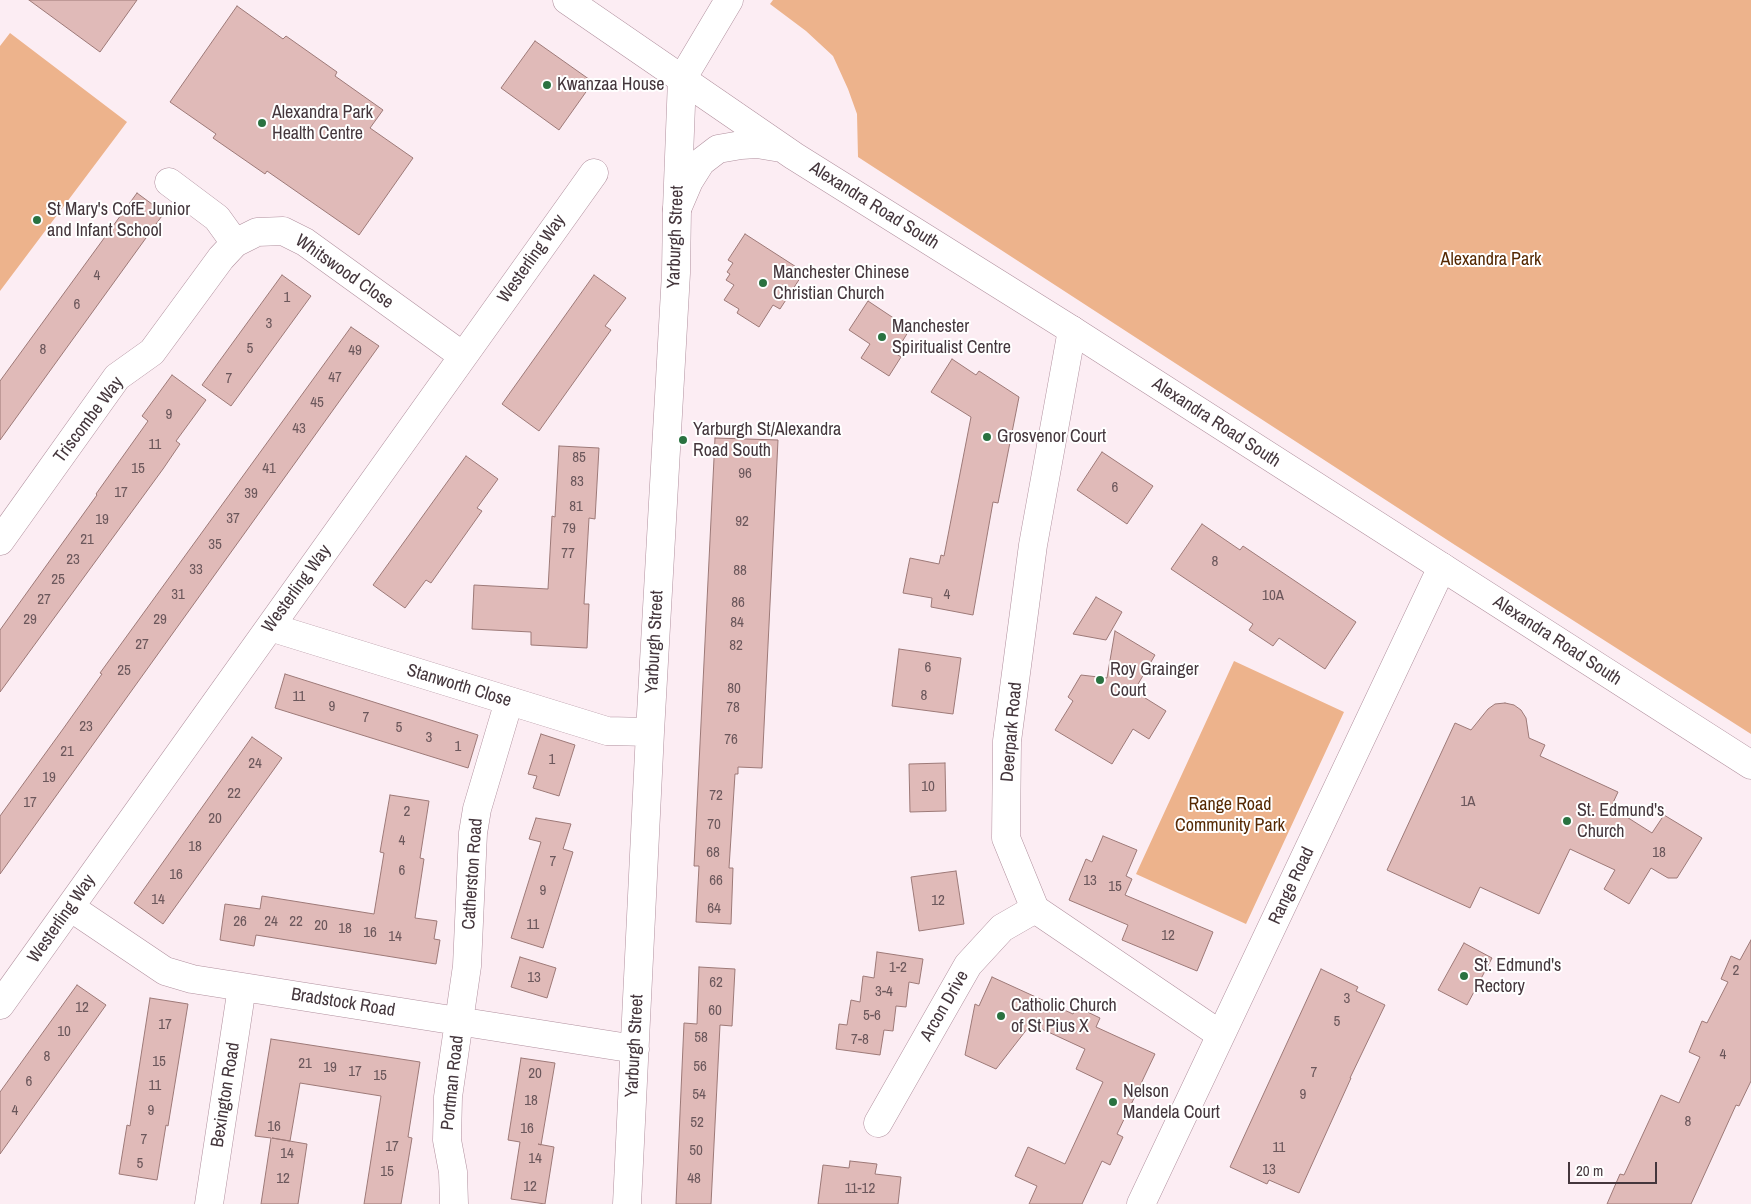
<!DOCTYPE html>
<style>
body{margin:0}
#map{position:relative;width:1751px;height:1204px;overflow:hidden;background:#fcedf3;font-family:"Archivo Narrow",sans-serif}
canvas{display:block}
.scale{position:absolute;left:1568px;top:1162px;width:89px;height:22px;box-sizing:border-box;border:2px solid #44363c;border-top:0;padding-left:6px;font-size:15px;line-height:18px;white-space:nowrap;color:#44363c;-webkit-text-stroke:4px #fff;paint-order:stroke}
</style>
<div id="map">
<canvas width="1751" height="1204"></canvas>
<div class="scale">20 m</div>
</div>
<script>
const g = document.querySelector('canvas').getContext('2d');
g.lineJoin = 'round';
function paint(path, color) {
  g.fillStyle = color;
  g.fill(path, 'evenodd');
}
function shape(rows) {
  const path = new Path2D();
  for (const r of rows) {
    path.moveTo(r[0], r[1]);
    for (let i = 2; i < r.length; i += 2) path.lineTo(r[i], r[i + 1]);
  }
  return path;
}
function strokePath(path, color, width, dash) {
  g.strokeStyle = color;
  g.lineWidth = width;
  g.lineCap = dash ? 'butt' : 'round';
  g.setLineDash(dash || []);
  g.stroke(path);
}
function label(font, color, halo, rows, align = 'center') {
  g.font = font + ' "Archivo Narrow",sans-serif';
  g.lineWidth = 4;
  g.setLineDash([]);
  g.textBaseline = 'middle';
  g.strokeStyle = halo;
  g.fillStyle = color;
  for (const [text, x, y, turn = 0] of rows) {
    g.save();
    g.translate(x, y);
    g.rotate((+turn || 0) * Math.PI / 180);
    g.textAlign = isNaN(turn) ? turn : align;
    if (halo) g.strokeText(text, 0, 0);
    g.fillText(text, 0, 0);
    g.restore();
  }
}
paint(shape([
 [773,0,1751,0,1751,734,1455,545,858,157,857,114,848,89,833,56,806,31,770,4],
 [10,33,127,122,0,291,0,46],
 [1234,661,1344,712,1246,924,1136,874]
]), '#edb38c');
const building = shape([
 [29,0,137,0,100,52,29,0],
 [237,6,283,39,286,36,337,72,335,76,383,110,370,128,413,158,359,235,267,171,265,174,213,138,216,134,170,102,237,6],
 [535,41,593,82,559,130,501,88,535,41],
 [137,193,164,213,0,440,0,381,137,193],
 [745,234,804,272,780,309,773,305,759,327,737,313,739,309,724,300,734,285,726,280,730,274,727,272,733,263,728,260,745,234],
 [282,275,311,296,231,406,202,385,282,275],
 [594,275,626,298,605,326,611,330,539,431,502,404,594,275],
 [868,301,910,329,895,353,901,357,889,376,861,358,870,344,849,330,868,301],
 [351,327,379,346,0,874,0,816,63,729,102,674,100,673,351,327],
 [952,359,976,375,979,371,1019,397,998,503,993,502,973,615,931,607,932,598,903,593,910,558,939,564,941,555,944,556,971,417,931,392,952,359],
 [172,375,206,400,176,441,180,444,163,469,0,692,0,630,97,495,96,494,148,421,142,416,172,375],
 [715,438,778,440,762,768,738,767,738,774,735,774,729,868,733,868,731,924,696,922,699,866,694,866,715,438],
 [559,446,599,448,595,519,589,518,584,604,589,604,587,648,531,645,531,632,472,629,474,585,548,589,552,516,555,517,559,446],
 [1102,452,1153,486,1127,524,1077,490,1102,452],
 [466,456,498,479,477,508,482,511,431,583,426,580,405,608,373,585,466,456],
 [1202,524,1240,550,1243,546,1356,622,1325,669,1279,638,1273,646,1249,630,1253,624,1171,569,1202,524],
 [1096,597,1122,612,1106,640,1073,634,1096,597],
 [1115,631,1155,655,1134,691,1166,711,1149,739,1133,729,1112,764,1055,730,1073,701,1068,697,1081,675,1107,678,1115,631],
 [899,649,961,658,953,714,892,706,899,649],
 [285,674,478,735,468,768,275,708,285,674],
 [1505,703,1514,705,1521,710,1526,718,1529,738,1545,745,1540,756,1618,792,1611,807,1652,833,1664,815,1702,838,1677,878,1668,878,1651,868,1629,904,1604,889,1615,870,1570,849,1539,914,1480,887,1470,908,1387,870,1455,723,1471,730,1488,709,1495,704,1505,703],
 [541,734,575,745,559,796,533,788,537,776,528,774,541,734],
 [252,737,282,758,163,924,134,903,252,737],
 [945,763,946,811,910,812,909,764,945,763],
 [390,795,429,801,420,858,424,859,415,918,437,921,434,939,440,940,436,964,256,935,254,946,220,940,225,904,260,909,262,896,374,914,384,853,380,852,390,795],
 [536,818,571,824,563,849,573,852,543,948,511,938,541,842,529,839,536,818],
 [1103,836,1137,850,1126,876,1132,879,1125,895,1213,932,1197,971,1122,940,1128,925,1069,900,1086,859,1092,862,1103,836],
 [956,871,964,924,919,931,911,877,956,871],
 [1751,940,1751,1081,1739,1106,1736,1105,1691,1204,1607,1204,1620,1174,1624,1175,1661,1095,1679,1103,1700,1057,1689,1052,1702,1021,1707,1023,1728,982,1721,979,1731,956,1740,960,1751,940],
 [1464,943,1492,958,1467,1005,1438,990,1464,943],
 [877,952,923,959,919,984,909,982,906,1007,896,1006,893,1031,884,1030,880,1055,836,1049,839,1024,847,1025,851,1000,860,1002,863,976,874,978,877,952],
 [520,957,556,968,547,998,511,987,520,957],
 [699,967,735,969,732,1026,720,1025,711,1204,676,1204,684,1023,697,1024,699,967],
 [1321,969,1358,987,1356,991,1385,1005,1350,1078,1351,1078,1299,1193,1269,1180,1267,1184,1230,1167,1321,969],
 [992,977,1073,1014,1077,1007,1100,1018,1096,1027,1155,1054,1117,1134,1123,1137,1110,1165,1102,1161,1082,1204,1029,1204,1037,1186,1015,1176,1028,1147,1065,1164,1103,1082,1076,1069,1085,1049,1031,1024,996,1069,965,1055,975,1004,979,1006,992,977],
 [77,985,106,1005,0,1154,0,1092,77,985],
 [150,998,188,1004,168,1126,166,1125,157,1180,119,1174,127,1125,130,1126,150,998],
 [271,1039,420,1062,408,1137,412,1138,401,1204,364,1204,381,1096,300,1083,290,1141,272,1138,307,1144,298,1204,261,1204,271,1138,255,1136,271,1039],
 [521,1058,555,1063,541,1145,538,1144,554,1147,545,1204,511,1199,520,1142,508,1140,521,1058],
 [850,1161,877,1164,875,1174,901,1177,898,1204,818,1204,823,1165,849,1168,850,1161]
]);
paint(building, '#e0bab8');
strokePath(building, '#9d7977', 1);
const minor = shape([
 [169,182,217,218,235,243],
 [1072,330,1033,545,1007,741,1006,838,1035,909,1221,1035],
 [0,541,117,377,152,352,221,258,235,243,257,232,283,231,305,242,463,356],
 [270,627,607,731,650,732],
 [70,907,165,971,192,979,635,1049],
 [0,1005,594,173],
 [878,1123,968,965,1002,928,1035,909],
 [209,1204,242,987],
 [454,1204,453,1172,447,1140,448,1097,467,966,473,833,477,809,509,701],
 [627,1204,650,732,676,273,677,209,682,79,729,0],
 [1141,1204,1442,567]
]);
const tertiary = shape([
 [567,0,794,156,1072,330,1751,765],
 [677,209,689,181,701,162,718,149,741,145,757,144,781,148]
]);
strokePath(minor, '#b1909e', 29);
strokePath(tertiary, '#b1909e', 29);
strokePath(minor, '#fff', 28);
strokePath(tertiary, '#fff', 28);
for (const [x, y, r, color] of [
 [547,85,5,"#2a7240"],
 [262,123,5,"#2a7240"],
 [37,220,5,"#2a7240"],
 [763,283,5,"#2a7240"],
 [882,337,5,"#2a7240"],
 [987,437,5,"#2a7240"],
 [683,440,5,"#2a7240"],
 [1100,680,5,"#2a7240"],
 [1567,821,5,"#2a7240"],
 [1464,976,5,"#2a7240"],
 [1001,1016,5,"#2a7240"],
 [1113,1102,5,"#2a7240"]
]) {
  const dot = new Path2D();
  dot.arc(x, y, r, 0, 2 * Math.PI);
  g.fillStyle = color;
  g.fill(dot);
  strokePath(dot, '#fff', 2);
}
label('15px', '#6b575b', null, [
 ["4",97,276],
 ["1",287,298],
 ["6",77,305],
 ["3",269,324],
 ["5",250,349],
 ["8",43,350],
 ["49",355,351],
 ["47",335,378],
 ["7",229,379],
 ["45",317,403],
 ["9",169,415],
 ["43",299,429],
 ["11",155,445],
 ["85",579,458],
 ["15",138,469],
 ["41",269,469],
 ["96",745,474],
 ["83",577,482],
 ["6",1115,488],
 ["17",121,493],
 ["39",251,494],
 ["81",576,507],
 ["37",233,519],
 ["19",102,520],
 ["92",742,522],
 ["79",569,529],
 ["21",87,540],
 ["35",215,545],
 ["77",568,554],
 ["23",73,560],
 ["8",1215,562],
 ["33",196,570],
 ["88",740,571],
 ["25",58,580],
 ["31",178,595],
 ["4",947,595],
 ["10A",1273,596],
 ["27",44,600],
 ["86",738,603],
 ["29",30,620],
 ["29",160,620],
 ["84",737,623],
 ["27",142,645],
 ["82",736,646],
 ["6",928,668],
 ["25",124,671],
 ["80",734,689],
 ["8",924,696],
 ["11",299,697],
 ["9",332,707],
 ["78",733,708],
 ["7",366,718],
 ["23",86,727],
 ["5",399,728],
 ["3",429,738],
 ["76",731,740],
 ["1",458,747],
 ["21",67,752],
 ["1",552,760],
 ["24",255,764],
 ["19",49,778],
 ["10",928,787],
 ["22",234,794],
 ["72",716,796],
 ["1A",1468,802],
 ["17",30,803],
 ["2",407,812],
 ["20",215,819],
 ["70",714,825],
 ["4",402,841],
 ["18",195,847],
 ["68",713,853],
 ["18",1659,853],
 ["7",553,862],
 ["6",402,871],
 ["16",176,875],
 ["66",716,881],
 ["13",1090,881],
 ["15",1115,887],
 ["9",543,891],
 ["14",158,900],
 ["12",938,901],
 ["64",714,909],
 ["26",240,922],
 ["24",271,922],
 ["22",296,922],
 ["11",533,925],
 ["20",321,926],
 ["18",345,929],
 ["16",370,933],
 ["12",1168,936],
 ["14",395,937],
 ["1-2",898,968],
 ["2",1736,971],
 ["13",534,978],
 ["62",716,983],
 ["3-4",884,992],
 ["3",1347,999],
 ["12",82,1008],
 ["60",715,1011],
 ["5-6",872,1016],
 ["5",1337,1022],
 ["17",165,1025],
 ["10",64,1032],
 ["58",701,1038],
 ["7-8",860,1040],
 ["4",1723,1055],
 ["8",47,1057],
 ["15",159,1062],
 ["21",305,1064],
 ["56",700,1067],
 ["19",330,1068],
 ["17",355,1072],
 ["7",1314,1073],
 ["20",535,1074],
 ["15",380,1076],
 ["6",29,1082],
 ["11",155,1086],
 ["54",699,1095],
 ["9",1303,1095],
 ["18",531,1101],
 ["4",15,1111],
 ["9",151,1111],
 ["8",1688,1122],
 ["52",697,1123],
 ["16",274,1127],
 ["16",527,1129],
 ["7",144,1140],
 ["17",392,1147],
 ["11",1279,1148],
 ["50",696,1151],
 ["14",287,1154],
 ["14",535,1159],
 ["5",140,1164],
 ["13",1269,1170],
 ["15",387,1172],
 ["12",283,1179],
 ["48",694,1179],
 ["12",530,1187],
 ["11-12",860,1189]
]);
label('18px', '#44363c', '#fff', [
 ["Kwanzaa House",557,85],
 ["Alexandra Park",272,113],
 ["Health Centre",272,134],
 ["St Mary's CofE Junior",47,210],
 ["and Infant School",47,231],
 ["Manchester Chinese",773,273],
 ["Christian Church",773,294],
 ["Manchester",892,327],
 ["Spiritualist Centre",892,348],
 ["Yarburgh St/Alexandra",693,430],
 ["Road South",693,451],
 ["Grosvenor Court",997,437],
 ["Roy Grainger",1110,670],
 ["Court",1110,691],
 ["St. Edmund's",1577,811],
 ["Church",1577,832],
 ["St. Edmund's",1474,966],
 ["Rectory",1474,987],
 ["Catholic Church",1011,1006],
 ["of St Pius X",1011,1027],
 ["Nelson",1123,1092],
 ["Mandela Court",1123,1113]
], 'left');
label('18px', '#44363c', '#fff', [
 ["Alexandra Road South",874,206,32],
 ["Yarburgh Street",676,237,-88],
 ["Westerling Way",532,259,-55],
 ["Whitswood Close",344,272,35],
 ["Triscombe Way",89,420,-53],
 ["Alexandra Road South",1216,423,33],
 ["Westerling Way",297,589,-54],
 ["Alexandra Road South",1557,641,33],
 ["Yarburgh Street",655,642,-87],
 ["Stanworth Close",459,686,17],
 ["Deerpark Road",1012,732,-85],
 ["Catherston Road",473,874,-86],
 ["Range Road",1292,886,-65],
 ["Westerling Way",62,919,-55],
 ["Bradstock Road",343,1003,9],
 ["Arcon Drive",945,1006,-60],
 ["Yarburgh Street",635,1046,-87],
 ["Portman Road",453,1083,-84],
 ["Bexington Road",226,1095,-81]
]);
label('18px', '#552802', '#fff', [
 ["Alexandra Park",1491,260],
 ["Range Road",1230,805],
 ["Community Park",1230,826]
]);
</script>
